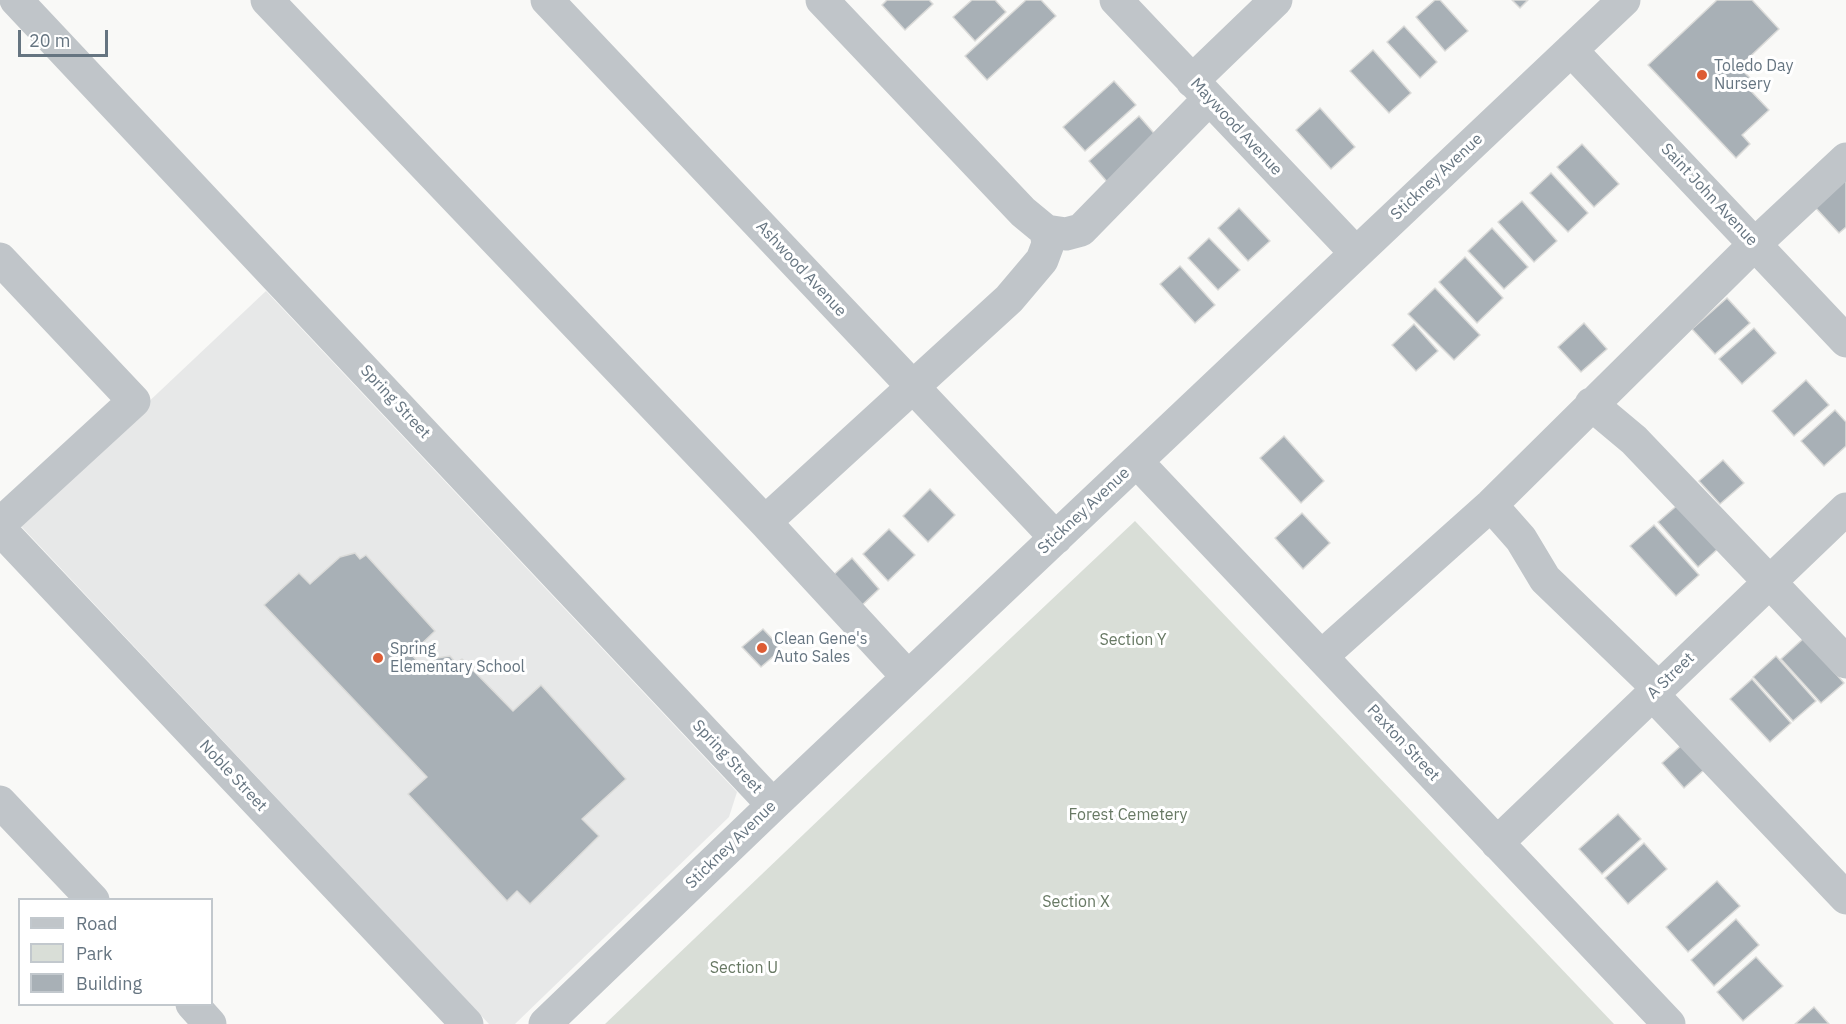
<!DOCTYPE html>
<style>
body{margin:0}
#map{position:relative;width:1846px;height:1024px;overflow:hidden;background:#f9f9f7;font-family:"IBM Plex Sans",sans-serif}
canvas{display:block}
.legend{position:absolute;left:18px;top:898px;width:195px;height:108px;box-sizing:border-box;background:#fff;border:2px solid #c2c8cd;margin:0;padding:8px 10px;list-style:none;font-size:18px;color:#667581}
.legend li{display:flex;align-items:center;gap:12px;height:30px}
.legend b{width:30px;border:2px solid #c2c8cd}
.scale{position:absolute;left:18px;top:30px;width:90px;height:27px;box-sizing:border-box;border:3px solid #667581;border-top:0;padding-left:8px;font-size:18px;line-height:21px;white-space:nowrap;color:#667581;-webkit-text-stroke:4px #fff;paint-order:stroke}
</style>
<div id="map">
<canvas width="1846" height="1024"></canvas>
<ul class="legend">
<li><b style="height:8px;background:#c0c5c9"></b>Road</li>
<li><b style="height:16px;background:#d9ded7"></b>Park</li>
<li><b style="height:16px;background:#a8b0b6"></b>Building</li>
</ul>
<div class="scale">20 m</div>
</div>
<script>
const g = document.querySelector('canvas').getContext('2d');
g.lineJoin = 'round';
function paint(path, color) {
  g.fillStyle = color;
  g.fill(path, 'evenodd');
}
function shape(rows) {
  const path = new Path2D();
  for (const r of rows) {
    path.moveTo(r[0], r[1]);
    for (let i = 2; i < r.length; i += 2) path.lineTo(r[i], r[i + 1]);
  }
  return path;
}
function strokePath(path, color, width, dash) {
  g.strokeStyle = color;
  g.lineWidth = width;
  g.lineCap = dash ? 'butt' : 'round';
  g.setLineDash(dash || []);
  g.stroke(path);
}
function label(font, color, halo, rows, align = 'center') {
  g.font = font + ' "IBM Plex Sans",sans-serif';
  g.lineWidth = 6;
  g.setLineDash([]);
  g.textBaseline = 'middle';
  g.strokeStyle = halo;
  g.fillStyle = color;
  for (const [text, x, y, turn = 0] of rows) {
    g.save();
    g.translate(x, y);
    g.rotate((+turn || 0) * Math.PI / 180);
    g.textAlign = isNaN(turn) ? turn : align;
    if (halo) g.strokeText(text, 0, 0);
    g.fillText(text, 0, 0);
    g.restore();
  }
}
paint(shape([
 [266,291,737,792,729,817,515,1024,489,1024,19,524]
]), '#e7e8e8');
paint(shape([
 [1135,521,1614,1024,605,1024,873,768]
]), '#d9ded7');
const building = shape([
 [887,0,929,0,933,4,905,30,882,5,887,0],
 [972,0,995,0,1006,12,975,41,953,17,972,0],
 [1026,0,1041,0,1056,16,987,80,965,56,1026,0],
 [1435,0,1440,0,1468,31,1445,51,1416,17,1435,0],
 [1512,0,1528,0,1520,8,1512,0],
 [1717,0,1752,0,1779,29,1739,67,1754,82,1748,88,1769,110,1742,135,1750,144,1736,158,1648,65,1717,0],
 [1404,26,1437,62,1420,78,1387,42,1404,26],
 [1373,50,1411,93,1389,113,1350,71,1373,50],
 [1114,81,1136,105,1085,151,1063,127,1114,81],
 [1320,108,1355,147,1331,169,1296,130,1320,108],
 [1139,116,1159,139,1109,184,1089,161,1139,116],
 [1582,144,1619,184,1594,207,1557,167,1582,144],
 [1551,173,1588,213,1568,232,1530,193,1551,173],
 [1846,177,1846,227,1839,233,1814,206,1846,177],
 [1522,201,1557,241,1534,262,1498,222,1522,201],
 [1239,208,1270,241,1248,261,1218,228,1239,208],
 [1492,228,1528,267,1504,289,1468,251,1492,228],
 [1209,238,1240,270,1218,290,1188,258,1209,238],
 [1465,257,1503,298,1477,323,1439,282,1465,257],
 [1180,266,1215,305,1195,323,1160,284,1180,266],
 [1435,288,1480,335,1454,360,1408,314,1435,288],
 [1727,298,1750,323,1715,354,1692,329,1727,298],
 [1584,323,1607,349,1581,372,1558,347,1584,323],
 [1414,324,1438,351,1416,371,1392,345,1414,324],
 [1754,328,1776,353,1742,384,1719,359,1754,328],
 [1806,380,1829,405,1794,436,1772,411,1806,380],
 [1835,410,1846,422,1846,446,1824,466,1801,441,1835,410],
 [1284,436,1324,481,1301,503,1260,458,1284,436],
 [1723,460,1744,483,1720,504,1699,481,1723,460],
 [930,489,955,515,928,542,903,516,930,489],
 [1681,502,1721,546,1698,567,1658,522,1681,502],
 [1302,513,1330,543,1303,569,1275,538,1302,513],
 [1654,525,1699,575,1676,596,1630,546,1654,525],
 [889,529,915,555,888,581,863,554,889,529],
 [355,553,360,559,366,555,435,631,411,654,424,669,437,658,450,656,456,663,462,659,513,711,541,685,626,779,582,819,599,836,530,904,517,891,507,901,408,794,427,777,264,605,299,573,310,584,340,557,355,553],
 [852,558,879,589,858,609,830,578,852,558],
 [763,629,782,649,761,667,742,647,763,629],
 [1804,638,1844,683,1821,703,1781,659,1804,638],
 [1776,656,1816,701,1793,721,1753,677,1776,656],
 [1752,679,1791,723,1770,742,1730,699,1752,679],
 [1684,743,1706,768,1684,788,1662,763,1684,743],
 [1618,814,1641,839,1602,874,1579,849,1618,814],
 [1644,843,1667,869,1628,904,1605,878,1644,843],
 [1717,881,1740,906,1688,952,1666,927,1717,881],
 [1736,919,1759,945,1714,986,1691,960,1736,919],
 [1756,957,1783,986,1743,1021,1717,992,1756,957],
 [1814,1007,1829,1024,1795,1024,1814,1007]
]);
paint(building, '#a8b0b6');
strokePath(building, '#dbdbd9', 1.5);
strokePath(shape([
 [16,0,773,805],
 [267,0,765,522,908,677],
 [547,0,1056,538],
 [822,0,1023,212,1046,231],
 [1116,0,1356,253],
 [1571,50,1846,341],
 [1192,81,1276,0],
 [0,259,134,401,0,524],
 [1591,404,1634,440,1846,662],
 [1137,462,1669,1024],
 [1491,505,1521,539,1545,579,1658,688],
 [765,522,1009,299,1042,260,1048,244,1046,231,1066,234,1081,230,1209,99],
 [0,529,467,1024],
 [1322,656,1491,505,1755,244,1846,159],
 [1652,694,1846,898],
 [0,802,93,900],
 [1497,843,1846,509],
 [192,1004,210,1024],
 [545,1024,773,805,1624,0]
]), '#c0c5c9', 33);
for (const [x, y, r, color] of [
 [1702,75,6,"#dd5c34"],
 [762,648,6,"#dd5c34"],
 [378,658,6,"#dd5c34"]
]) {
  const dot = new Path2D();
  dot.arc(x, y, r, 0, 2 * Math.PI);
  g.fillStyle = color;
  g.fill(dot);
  strokePath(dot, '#fff', 2);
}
label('16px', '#667581', '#fff', [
 ["Toledo Day",1714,66],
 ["Nursery",1714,84],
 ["Clean Gene's",774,639],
 ["Auto Sales",774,657],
 ["Spring",390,649],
 ["Elementary School",390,667]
], 'left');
label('16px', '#667581', '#fff', [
 ["Maywood Avenue",1236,127,47],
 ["Stickney Avenue",1437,177,-43],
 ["Saint John Avenue",1709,195,47],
 ["Ashwood Avenue",801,269,47],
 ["Spring Street",395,402,47],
 ["Stickney Avenue",1084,511,-43],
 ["A Street",1671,676,-44],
 ["Paxton Street",1403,743,47],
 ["Spring Street",727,757,47],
 ["Noble Street",233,776,47],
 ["Stickney Avenue",731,845,-44]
]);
label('16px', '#687964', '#fff', [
 ["Section Y",1133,640],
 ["Forest Cemetery",1128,815],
 ["Section X",1076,902],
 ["Section U",744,968]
]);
</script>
